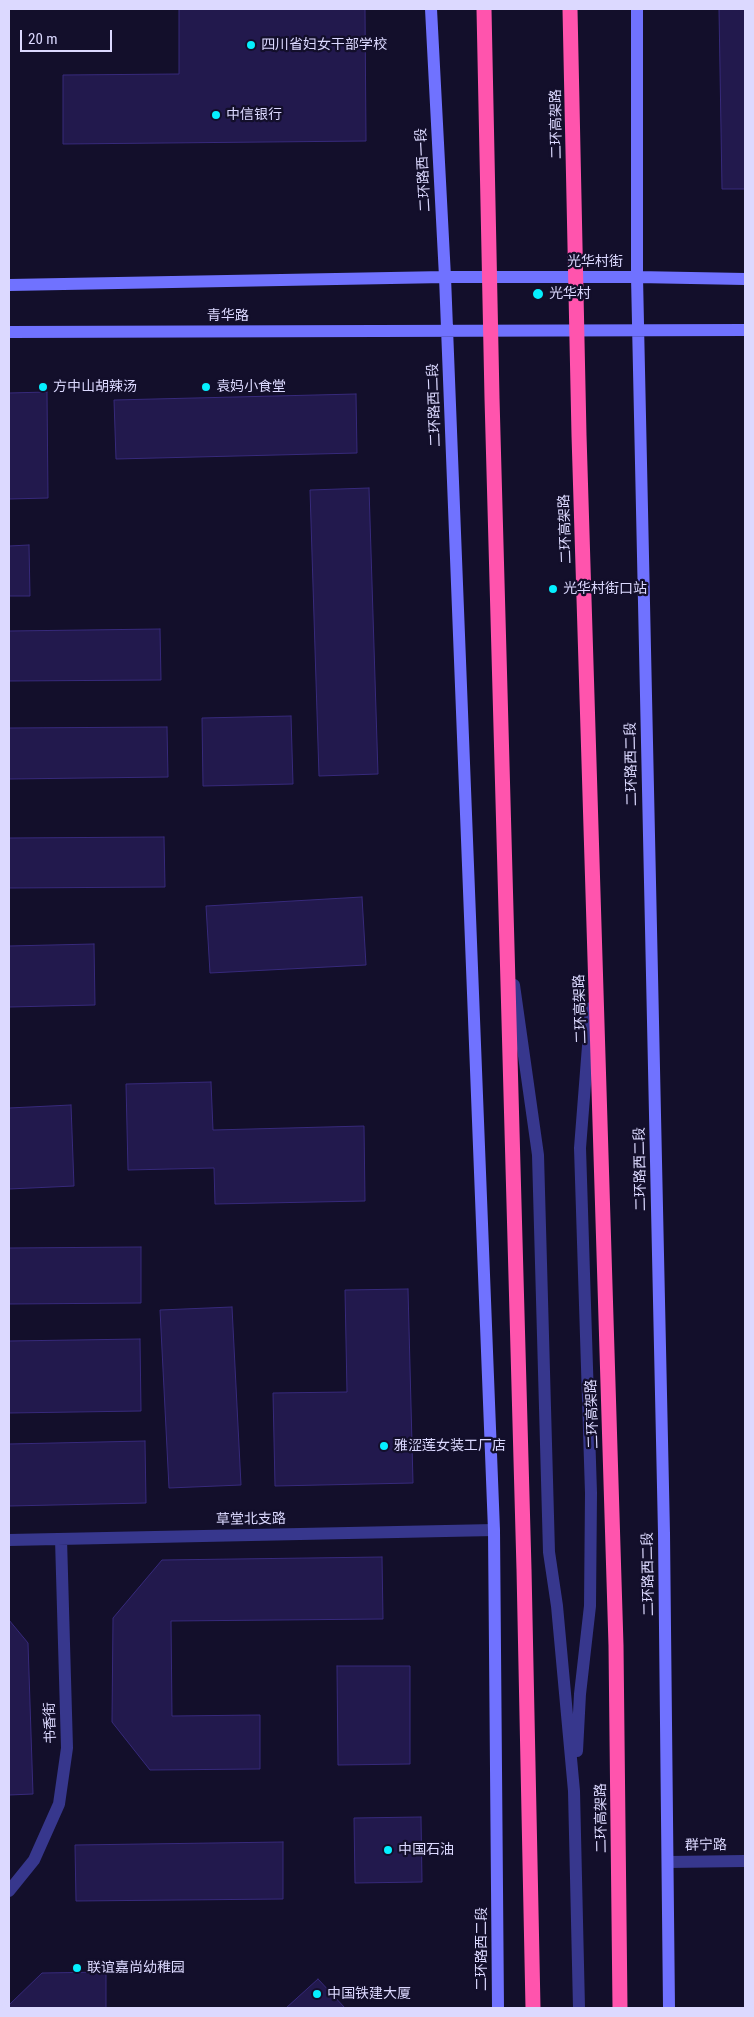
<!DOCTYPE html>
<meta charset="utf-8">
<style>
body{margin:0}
#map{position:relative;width:754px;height:2017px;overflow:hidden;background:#130f2b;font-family:"Roboto Condensed",sans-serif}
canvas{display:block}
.frame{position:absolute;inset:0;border:10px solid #dcd9ff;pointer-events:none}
.scale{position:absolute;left:20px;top:30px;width:92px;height:22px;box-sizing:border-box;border:2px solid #dcd9ff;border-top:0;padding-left:6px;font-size:15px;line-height:18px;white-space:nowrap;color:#dcd9ff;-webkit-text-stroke:4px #130f2b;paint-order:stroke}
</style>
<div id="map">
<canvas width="754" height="2017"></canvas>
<div class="frame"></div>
<div class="scale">20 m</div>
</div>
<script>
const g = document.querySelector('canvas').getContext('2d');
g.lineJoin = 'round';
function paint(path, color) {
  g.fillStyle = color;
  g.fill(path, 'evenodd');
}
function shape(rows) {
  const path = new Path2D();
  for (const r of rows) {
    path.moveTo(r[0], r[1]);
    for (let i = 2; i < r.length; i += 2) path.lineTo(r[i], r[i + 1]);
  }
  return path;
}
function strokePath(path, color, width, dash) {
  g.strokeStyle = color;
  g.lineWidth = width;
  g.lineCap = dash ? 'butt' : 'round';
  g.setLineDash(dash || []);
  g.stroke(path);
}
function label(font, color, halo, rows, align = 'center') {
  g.font = font + ' "Roboto Condensed","Noto Sans SC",sans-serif';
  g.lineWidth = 4.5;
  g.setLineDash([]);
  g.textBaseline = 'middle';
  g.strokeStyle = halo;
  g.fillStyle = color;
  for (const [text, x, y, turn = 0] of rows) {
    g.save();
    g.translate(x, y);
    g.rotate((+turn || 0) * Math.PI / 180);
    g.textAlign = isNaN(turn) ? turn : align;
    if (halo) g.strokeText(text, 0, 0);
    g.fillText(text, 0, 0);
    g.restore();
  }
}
const building = shape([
 [179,9,365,9,366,141,63,144,63,75,179,74,179,9],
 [719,9,745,9,745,189,722,189,719,9],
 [47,392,48,498,9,499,9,393,47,392],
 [356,394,357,453,116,459,114,400,356,394],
 [369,488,378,774,319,776,310,490,369,488],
 [29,545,30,596,9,596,9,546,29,545],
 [160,629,161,680,9,681,9,631,160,629],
 [291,716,293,784,203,786,202,718,291,716],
 [167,727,168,777,9,779,9,728,167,727],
 [164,837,165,887,9,888,9,838,164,837],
 [362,897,366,965,210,973,206,906,362,897],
 [94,944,95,1005,9,1007,9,946,94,944],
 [211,1082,213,1130,364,1126,365,1201,215,1204,214,1168,128,1170,126,1084,211,1082],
 [71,1105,74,1186,9,1189,9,1108,71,1105],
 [141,1247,141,1303,9,1304,9,1248,141,1247],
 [408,1289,413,1483,275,1486,273,1393,347,1392,345,1290,408,1289],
 [232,1307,241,1485,169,1488,160,1310,232,1307],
 [140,1339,141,1411,9,1413,9,1341,140,1339],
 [145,1441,146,1503,9,1506,9,1444,145,1441],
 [382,1557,383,1619,171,1621,172,1716,260,1715,260,1769,150,1770,112,1722,113,1618,162,1560,382,1557],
 [9,1620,28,1643,33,1794,9,1795,9,1620],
 [337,1666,410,1666,410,1764,338,1765,337,1666],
 [421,1817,422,1882,355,1883,354,1818,421,1817],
 [283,1842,283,1899,76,1901,75,1845,283,1842],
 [106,1972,106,2008,9,2008,9,2005,42,1973,106,1972],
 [318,1979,345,2008,286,2008,318,1979]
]);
paint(building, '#22194d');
strokePath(building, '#372a7b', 1);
strokePath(shape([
 [514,985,538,1155,549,1552,557,1606,574,1791,579,2008],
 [577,1751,580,1694,590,1606,591,1493,580,1148,591,1008]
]), '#37378d', 12);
strokePath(shape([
 [9,1540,494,1530],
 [668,1862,745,1861],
 [9,1891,34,1860,59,1804,67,1748,61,1539]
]), '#37378d', 12);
strokePath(shape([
 [431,9,445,277,494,1530,498,2008],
 [637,9,637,277,664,1533,669,2008],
 [9,285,445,277,637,277,745,279],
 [9,332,745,330]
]), '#7072ff', 12);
strokePath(shape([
 [484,9,492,398,524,1569,533,2008],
 [570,9,579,435,616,1645,620,2008]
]), '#ff54ad', 15);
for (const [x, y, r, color] of [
 [251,45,5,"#05f0ff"],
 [216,115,5,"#05f0ff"],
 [538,294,6,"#05f0ff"],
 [43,387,5,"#05f0ff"],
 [206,387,5,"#05f0ff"],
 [553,589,5,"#05f0ff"],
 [384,1446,5,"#05f0ff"],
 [388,1850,5,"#05f0ff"],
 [77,1968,5,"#05f0ff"],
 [317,1994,5,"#05f0ff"]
]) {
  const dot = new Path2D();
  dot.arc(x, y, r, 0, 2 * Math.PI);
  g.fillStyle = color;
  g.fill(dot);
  strokePath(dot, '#130f2b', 2);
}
label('14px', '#dcd9ff', '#130f2b', [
 ["四川省妇女干部学校",261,45],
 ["中信银行",226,115],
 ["光华村",549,294],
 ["方中山胡辣汤",53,387],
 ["袁妈小食堂",216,387],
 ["光华村街口站",563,589],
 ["雅涩莲女装工厂店",394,1446],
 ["中国石油",398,1850],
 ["联谊嘉尚幼稚园",87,1968],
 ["中国铁建大厦",327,1994]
], 'left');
label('14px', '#dcd9ff', '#130f2b', [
 ["二环高架路",557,124,-91],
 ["二环路西一段",424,170,-93],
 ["光华村街",595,262],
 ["青华路",228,316],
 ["二环路西二段",435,405,-92],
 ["二环高架路",566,529,-92],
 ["二环路西二段",632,764,-91],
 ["二环高架路",581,1009,-92],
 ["二环路西二段",641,1169,-91],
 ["二环高架路",593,1414,-92],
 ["草堂北支路",251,1520,-1],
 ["二环路西二段",649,1574,-91],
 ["书香街",51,1723,-92],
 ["二环高架路",602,1818,-91],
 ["群宁路",706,1846,-1],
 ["二环路西二段",482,1949,-90]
]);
</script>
